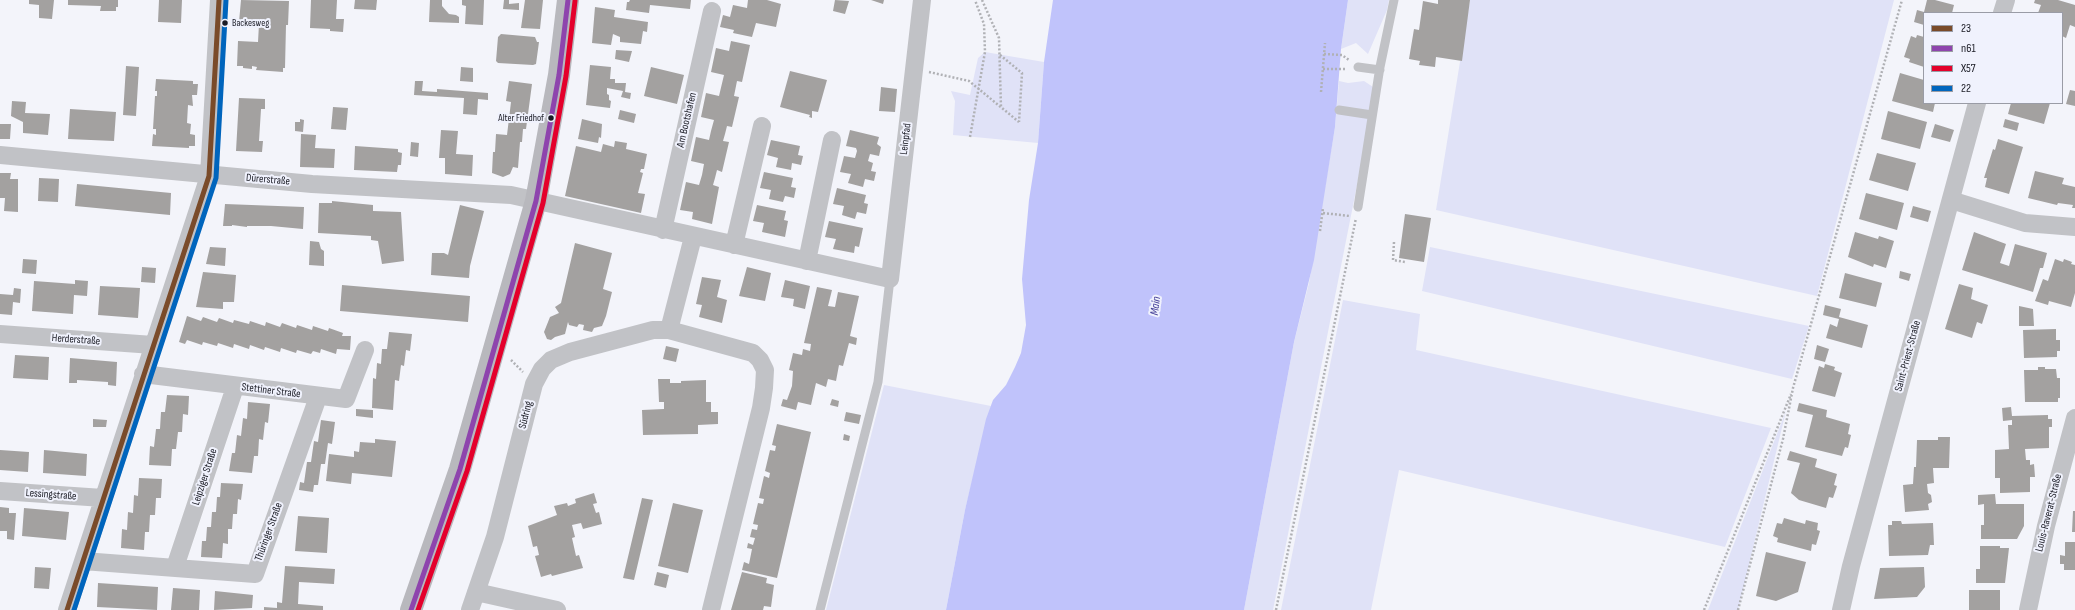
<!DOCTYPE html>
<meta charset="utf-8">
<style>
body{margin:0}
#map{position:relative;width:2075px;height:610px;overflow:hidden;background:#f3f4fa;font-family:"Sofia Sans Condensed",sans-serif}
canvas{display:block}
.legend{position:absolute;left:1923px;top:12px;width:140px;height:92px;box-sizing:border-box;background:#f0f2fd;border:1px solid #9a9ca6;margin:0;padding:5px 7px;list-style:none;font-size:12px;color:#1a1b24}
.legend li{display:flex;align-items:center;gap:8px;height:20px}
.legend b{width:20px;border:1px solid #9a9ca6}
</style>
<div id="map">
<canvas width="2075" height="610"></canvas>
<ul class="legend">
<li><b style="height:5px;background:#7a4b2a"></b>23</li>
<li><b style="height:5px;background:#8e44ad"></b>n61</li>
<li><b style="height:5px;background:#e4002b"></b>X57</li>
<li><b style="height:5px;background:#0065bd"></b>22</li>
</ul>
</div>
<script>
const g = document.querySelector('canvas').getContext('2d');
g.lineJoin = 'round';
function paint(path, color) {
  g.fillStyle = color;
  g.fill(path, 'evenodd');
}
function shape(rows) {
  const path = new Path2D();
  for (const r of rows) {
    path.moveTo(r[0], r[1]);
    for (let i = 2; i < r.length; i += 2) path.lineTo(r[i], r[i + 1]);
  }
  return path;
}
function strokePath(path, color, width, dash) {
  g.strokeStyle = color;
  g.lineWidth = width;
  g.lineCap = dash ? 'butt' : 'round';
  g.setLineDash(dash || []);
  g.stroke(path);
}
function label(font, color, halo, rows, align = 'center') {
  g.font = font + ' "Sofia Sans Condensed",sans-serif';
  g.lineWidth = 4;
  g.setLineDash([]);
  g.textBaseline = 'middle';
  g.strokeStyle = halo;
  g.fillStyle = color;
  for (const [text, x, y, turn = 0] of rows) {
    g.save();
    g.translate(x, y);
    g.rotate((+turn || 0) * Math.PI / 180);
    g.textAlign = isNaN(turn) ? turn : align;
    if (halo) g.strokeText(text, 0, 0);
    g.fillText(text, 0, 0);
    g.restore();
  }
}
paint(shape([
 [1348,0,1389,0,1387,10,1368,54,1356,43,1341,49],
 [1470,0,1894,0,1817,296,1436,210],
 [985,52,1044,62,1038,143,953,135,955,101,951,91,970,95,978,58],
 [1339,81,1348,83,1364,81,1373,87,1361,165,1273,610,1244,610,1294,342,1309,283,1335,127],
 [1430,247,1809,326,1792,379,1422,291],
 [1343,300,1420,314,1416,350,1771,428,1725,547,1399,470,1371,610,1281,610],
 [884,385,991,406,965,510,946,610,826,610],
 [1786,411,1738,610,1708,610]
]), '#e0e2f7');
paint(shape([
 [1053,0,1348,0,1341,49,1335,127,1314,260,1294,342,1244,610,946,610,965,510,986,419,993,400,1006,385,1015,367,1021,353,1026,325,1022,279,1029,200,1038,143,1044,62]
]), '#c0c3fb');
paint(shape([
 [29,0,54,0,52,19,39,18,39,5,29,4],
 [68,0,118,0,118,7,116,7,116,11,100,11,101,6,68,5],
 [159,0,182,0,181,23,158,22],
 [241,0,289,1,288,25,286,25,285,68,283,68,283,72,256,70,257,67,252,66,252,69,243,68,243,66,237,66,238,41,258,42,259,24,239,22],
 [311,0,337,0,336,19,344,19,343,32,330,31,330,29,310,28],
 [355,0,377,0,376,10,354,9],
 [430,0,442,0,442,6,449,14,456,15,459,17,459,23,429,22],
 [462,0,484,0,483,25,465,24,466,6,462,5],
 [504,0,509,0,509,4,519,3,519,10,503,9],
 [525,0,543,0,540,29,521,28],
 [630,0,691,0,690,9,650,5,649,13,626,10,627,2,629,2],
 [748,0,767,0,781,4,776,27,756,23,752,37,733,33,734,30,720,27,723,15,730,17,733,5,747,8],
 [835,0,849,1,845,14,833,11],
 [871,0,884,0,883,4],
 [1438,0,1470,0,1462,61,1436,57,1435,67,1419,65,1420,61,1409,59,1414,29,1419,30,1423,1,1438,4],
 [1927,0,1935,0,1954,5,1952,13,1924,13,1924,25,1914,22,1917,10,1924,12],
 [2035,0,2058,0,2075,5,2075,27,2070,25,2066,38,2062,36,2062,13,2038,13,2041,5,2034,3],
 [595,7,615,10,614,17,648,22,647,32,643,31,641,44,620,42,620,37,613,34,611,45,592,43],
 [501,34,535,37,537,42,539,42,536,64,533,65,498,63,496,61,498,37],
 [1917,35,1924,37,1924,67,1909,62,1910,59,1904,57,1911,36,1916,38],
 [731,41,750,45,742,82,737,81,734,96,739,97,732,127,727,126,725,134,723,141,729,142,722,172,717,170,715,178,713,185,719,187,712,224,692,219,693,212,680,210,686,182,699,185,702,175,704,164,691,161,696,137,709,140,711,131,714,120,701,117,706,93,719,96,724,75,711,72,716,48,729,51],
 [616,50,632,51,629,62,615,59],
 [590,65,611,67,610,79,615,79,615,83,626,83,625,92,631,93,630,99,621,97,623,91,607,88,607,94,609,95,609,100,611,101,610,108,586,105],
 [126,66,139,67,136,116,123,115],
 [461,67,473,68,473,82,460,81],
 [651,67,684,75,677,104,644,96],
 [790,71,827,80,818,112,812,111,812,118,809,117,810,115,780,107],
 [1900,73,1924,80,1924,103,1935,103,1933,112,1892,101],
 [156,79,193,81,193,84,198,84,197,95,192,95,193,106,188,105,187,123,191,124,190,134,195,135,195,146,189,146,189,148,152,146,153,134,156,135,156,129,153,129,155,96,157,96,157,91,155,91],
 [415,81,423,81,422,91,437,92,437,89,488,93,488,100,478,99,477,115,463,114,464,98,414,95],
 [509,81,532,84,526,129,523,129,522,142,520,142,518,168,513,167,510,174,503,177,492,173,493,152,495,152,496,134,507,135,511,102,506,101],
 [881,87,897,89,895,112,879,111],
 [2070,90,2075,91,2075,106,2066,104],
 [239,98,265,99,265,109,261,109,259,141,263,141,262,152,236,151],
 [12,101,26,102,25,113,50,114,48,135,23,133,23,122,11,116],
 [2011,103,2050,103,2044,124,2008,114],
 [333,107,348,108,346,130,331,129],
 [70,109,116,112,114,141,68,139],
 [620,110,636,114,634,123,618,119],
 [1888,111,1927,122,1920,149,1881,139],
 [300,119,304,120,303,132,295,131,295,122,300,122],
 [582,119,602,124,601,138,599,137,598,143,578,139],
 [2005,119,2019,123,2017,131,2003,127],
 [0,124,11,124,10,139,0,139],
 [1935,124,1954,130,1950,142,1931,137],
 [441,130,458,131,456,154,473,155,472,176,445,174,445,158,439,158],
 [850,130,879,137,877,144,881,147,879,156,870,154,868,161,873,163,871,171,876,172,874,181,865,179,863,187,848,183,851,174,840,172,844,156,855,158,857,151,856,148,846,146],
 [301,134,316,135,315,148,335,149,334,168,300,167],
 [1998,139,2023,147,2009,194,1985,187,1987,178,1984,178,1993,149,1995,150],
 [771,140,800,146,798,155,803,156,801,165,792,163,791,170,776,167,778,158,767,155],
 [615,141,627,143,626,149,647,154,644,169,641,169,640,172,643,173,638,193,645,194,641,213,565,196,576,146,601,152,603,144,614,147],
 [411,142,419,143,418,157,410,156],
 [355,146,398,149,398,152,402,153,401,165,398,165,397,172,354,170],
 [1877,153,1916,163,1908,191,1869,180],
 [2035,171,2064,178,2062,184,2075,187,2075,208,2072,208,2073,205,2058,203,2057,205,2028,198],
 [764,172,793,178,791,187,796,188,794,198,785,196,783,202,769,199,771,190,760,188],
 [0,173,11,173,10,179,18,179,18,212,4,211,5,198,0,198],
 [39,178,59,179,58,202,38,201],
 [77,184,171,193,170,215,75,206],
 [837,188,866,195,864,203,868,204,866,214,857,212,855,219,842,215,844,206,833,204],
 [1866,193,1904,203,1897,230,1859,219],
 [332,201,373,205,373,211,401,212,404,261,382,264,378,241,371,240,371,236,318,233,319,203,332,203],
 [225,204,304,207,303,229,271,226,247,226,247,227,232,225,232,226,223,226],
 [460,205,484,211,470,266,469,278,431,275,432,253,444,253,448,255],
 [757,205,786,211,784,220,788,221,785,237,762,232,764,223,753,221],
 [1913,206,1931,211,1928,222,1910,217],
 [1405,214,1431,218,1424,262,1399,258],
 [829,221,863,228,859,247,855,246,854,253,833,249,836,239,825,237],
 [1855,232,1878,239,1879,236,1894,241,1886,268,1874,264,1873,267,1848,257],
 [1974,232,2006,244,2000,263,2009,266,2015,244,2047,253,2043,268,2040,268,2033,292,1962,270],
 [310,241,319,242,321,249,324,251,324,266,309,265],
 [575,243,612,253,603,289,612,292,606,316,602,326,594,328,592,332,583,330,584,325,579,324,577,327,569,325,568,322,565,334,555,337,551,340,547,339,544,332,550,317,559,313,555,307,561,303],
 [210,247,226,248,225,266,206,264],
 [23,259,37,260,36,274,22,273],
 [2055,259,2063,262,2064,259,2072,262,2071,264,2075,265,2075,293,2071,307,2049,301,2048,305,2035,301,2043,279,2048,281],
 [142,267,156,268,155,283,141,282],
 [747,267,771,273,765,301,739,296],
 [1900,271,1911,274,1909,281,1899,278],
 [203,272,236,275,234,302,223,302,223,309,196,307],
 [1845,273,1882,283,1876,307,1839,298],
 [702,277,721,280,717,297,727,300,722,323,699,317,702,305,696,304],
 [75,280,88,281,87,296,74,295,73,314,32,311,34,281,75,284],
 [785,280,810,286,805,309,793,306,794,299,781,297],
 [1959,284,1973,288,1971,299,1988,305,1982,324,1977,322,1972,338,1945,329],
 [342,285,470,296,468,322,340,311],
 [100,286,140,288,138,318,98,315],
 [817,287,832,290,828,306,835,307,838,292,859,296,850,336,857,338,856,345,849,343,843,366,839,365,836,381,828,379,826,387,816,383,811,405,798,402,796,410,781,406,783,399,787,400,792,386,793,371,789,370,793,353,802,355,803,349,810,351,811,344,804,343],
 [14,288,21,289,20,303,13,302,12,315,0,314,0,294,13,295],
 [1825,305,1841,309,1839,317,1868,325,1862,348,1826,338,1830,324,1837,327,1839,319,1823,315],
 [2019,306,2033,309,2034,326,2019,326],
 [187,316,201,321,203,317,217,322,219,318,233,323,234,320,249,324,250,321,265,326,266,322,280,327,282,323,296,328,297,325,312,330,313,326,328,331,329,328,343,333,342,336,351,336,350,350,337,349,336,354,321,349,320,353,313,351,311,354,297,350,296,353,281,348,280,352,265,347,264,350,250,345,249,349,234,344,233,348,218,343,217,346,203,342,202,345,187,340,185,344,179,342],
 [2056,329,2056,340,2060,340,2060,351,2057,351,2057,357,2024,358,2023,330],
 [389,332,412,334,410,351,406,350,404,366,401,365,399,381,395,380,393,410,372,408,373,378,376,379,377,363,381,364,382,349,387,349],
 [1817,345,1829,349,1825,362,1814,359],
 [666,346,679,349,676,362,663,359],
 [15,355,49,357,48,380,13,378],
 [70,358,117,362,116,386,108,385,108,382,77,380,77,383,69,383],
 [1825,364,1835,367,1834,370,1842,373,1835,397,1812,391,1819,366,1824,368],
 [2038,367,2045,367,2045,369,2056,369,2057,378,2060,378,2060,398,2058,398,2058,402,2025,402,2024,370,2038,370],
 [658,379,670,379,670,383,681,383,681,381,706,380,706,402,711,402,711,412,718,412,718,424,698,425,698,434,643,435,642,410,664,409,664,402,659,402],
 [167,395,189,396,188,415,183,414,182,432,178,432,176,449,172,449,171,466,149,465,150,446,154,447,156,429,160,429,161,412,165,412],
 [832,399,839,401,838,407,830,405],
 [248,402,270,404,268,423,265,422,263,440,259,439,258,456,254,456,252,473,229,471,232,453,235,453,237,435,241,436,243,418,247,419],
 [1799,403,1827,410,1826,417,1850,424,1848,434,1851,435,1848,448,1845,447,1842,456,1805,447,1813,415,1797,411],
 [2011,407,2012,416,2048,415,2048,419,2052,419,2052,427,2049,427,2049,448,2025,449,2026,460,2030,460,2030,465,2034,464,2035,477,2030,477,2030,492,2000,493,2000,478,1995,478,1995,450,2009,449,2008,425,2012,425,2012,420,2003,421,2002,408],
 [356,409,373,410,373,418,356,416],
 [846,412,861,415,859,424,844,421],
 [93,419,107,420,106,427,93,427],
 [321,420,335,422,332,444,328,443,325,464,321,464,318,485,314,485,313,492,299,490,300,482,304,483,307,462,311,462,314,441,318,442],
 [777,424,811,432,777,578,742,570,744,562,749,564,752,549,747,548,748,543,753,545,755,538,750,537,752,529,757,530,758,525,753,524,758,503,763,504,764,499,759,498,764,476,769,478,770,473,765,471,770,450,775,451,776,446,772,445],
 [844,434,850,436,849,441,843,440],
 [1938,437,1950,437,1949,468,1933,468,1934,483,1927,484,1928,493,1931,495,1932,502,1928,504,1929,510,1905,512,1903,485,1913,484,1914,467,1916,467,1917,440,1938,440],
 [375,439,396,441,392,477,352,473,351,484,326,481,329,454,354,457,354,451,359,452,360,442,375,443],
 [0,450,29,452,28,472,0,470],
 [44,450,87,454,86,476,43,473],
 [1790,451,1817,459,1815,467,1837,474,1834,485,1837,486,1833,498,1829,497,1826,508,1799,500,1791,493,1800,463,1787,460],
 [139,478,162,479,161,498,156,498,155,515,150,515,149,532,145,532,144,550,121,548,122,529,127,530,128,512,133,513,134,495,138,496],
 [221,483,243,484,241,500,238,499,237,514,233,514,232,529,228,529,228,544,223,543,222,558,201,557,202,541,206,541,207,527,211,527,212,512,216,512,217,497,220,497],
 [594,493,597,503,593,504,596,513,599,512,602,524,583,529,581,523,572,525,575,537,572,538,576,556,579,555,583,568,552,576,551,574,541,577,535,556,539,555,537,546,533,547,528,526,557,515,554,506,567,503,568,506,576,503,575,499],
 [1995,494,1996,504,2024,504,2024,526,2017,539,1981,539,1981,525,1984,525,1984,504,1978,505,1978,495],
 [642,498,653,500,634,580,623,578],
 [673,503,703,510,688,573,658,566],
 [0,507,9,508,9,513,16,513,14,540,7,539,7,531,0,531],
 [24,508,69,512,66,540,22,536],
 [2073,511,2075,511,2075,532,2072,532],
 [298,516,329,518,327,553,295,551],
 [1784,518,1805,524,1806,520,1818,523,1817,530,1820,531,1816,545,1812,544,1811,551,1777,542,1778,538,1773,536,1777,523,1782,524],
 [1892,521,1901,521,1902,524,1933,523,1934,545,1930,545,1928,555,1889,556,1888,525,1892,525],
 [2065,542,2075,542,2075,570,2064,570,2064,564,2060,564,2060,555,2065,556],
 [1980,546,2000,546,2000,548,2009,548,2005,583,1976,583,1976,569,1980,569],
 [1766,552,1806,562,1798,592,1776,601,1756,596],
 [285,566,335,569,334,584,299,582,298,604,323,606,323,610,264,610,264,607,277,608,277,602,282,603],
 [35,567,51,568,49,589,34,588],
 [1924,567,1925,587,1917,597,1874,599,1880,568],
 [657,572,669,575,666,588,654,585],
 [742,572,767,578,766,583,774,585,771,607,764,606,763,610,731,610],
 [98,583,158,587,157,610,97,607],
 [173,588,200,590,199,610,171,610],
 [1969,590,2000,590,2000,610,1969,610],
 [215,591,253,595,252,608,214,610]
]), '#a3a1a0');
strokePath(shape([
 [982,0,999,38,1001,108],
 [1324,54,1342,55,1349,60],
 [1000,55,1022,73,1019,122],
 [1323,69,1346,69],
 [929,72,969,81,1019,122],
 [1321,92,1325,43],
 [970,137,985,52,984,24,975,0],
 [1323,213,1350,216],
 [1320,231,1323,208],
 [1394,242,1393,260,1405,262],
 [511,360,523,372],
 [1276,610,1356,218],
 [1704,610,1791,394],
 [1738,610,1783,439,1793,388,1902,0]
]), '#b0b1b5', 2.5, [2, 2]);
strokePath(shape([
 [1358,67,1380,70],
 [1339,110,1372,115],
 [1358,207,1380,67,1394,0],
 [820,610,878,382,890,279]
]), '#c1c2c6', 9);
strokePath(shape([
 [2002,13,2006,0],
 [0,155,312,184,511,195,890,279,922,0],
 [1951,200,2025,223,2075,227],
 [663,230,712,11],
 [734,245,762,126],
 [807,261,832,140],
 [669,330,693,237],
 [0,334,153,345],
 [143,374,346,399,365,350],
 [0,491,103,498],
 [83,561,255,574,318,397],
 [175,567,235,387],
 [476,592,557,610],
 [67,610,209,176,219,0],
 [470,610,495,537,534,384,542,369,551,360,570,352,653,330,669,330,753,353,760,360,765,370,764,388,761,408,711,610],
 [1841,610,1851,566,1977,103],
 [2028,610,2046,526,2075,418]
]), '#c1c2c6', 18);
strokePath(shape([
 [411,610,460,469,536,201,559,75,568,0]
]), '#b8b8bd', 22);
strokePath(shape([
 [67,610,209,176,219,0]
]), '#7a4b2a', 5);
strokePath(shape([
 [411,610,460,469,536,201,559,75,568,0]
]), '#8e44ad', 5);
strokePath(shape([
 [418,610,467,471,543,203,566,76,575,1]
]), '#e4002b', 5);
strokePath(shape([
 [74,610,216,178,226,0]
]), '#0065bd', 5);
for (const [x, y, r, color] of [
 [225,23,3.5,"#1a1b24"],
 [551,118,3.5,"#1a1b24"]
]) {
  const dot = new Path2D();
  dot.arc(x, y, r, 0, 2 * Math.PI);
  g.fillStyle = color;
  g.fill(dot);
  strokePath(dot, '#f0f2fd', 1.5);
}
label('10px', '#1a1b24', '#f0f2fd', [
 ["Backesweg",232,23],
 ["Alter Friedhof",544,118,"right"]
], 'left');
label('11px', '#1a1b24', '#f0f2fd', [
 ["Am Bootshafen",687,120,-77],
 ["Leinpfad",906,139,-83],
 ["Dürerstraße",268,180,5],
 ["Herderstraße",76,340,4],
 ["Saint-Priest-Straße",1908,356,-75],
 ["Stettiner Straße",271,391,7],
 ["Südring",526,415,-76],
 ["Leipziger Straße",205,477,-72],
 ["Lessingstraße",51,495,4],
 ["Louis-Raverat-Straße",2049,513,-76],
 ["Thüringer Straße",269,532,-70]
]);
label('italic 12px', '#464199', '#f0f2fd', [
 ["Main",1156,306,-82]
]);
</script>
